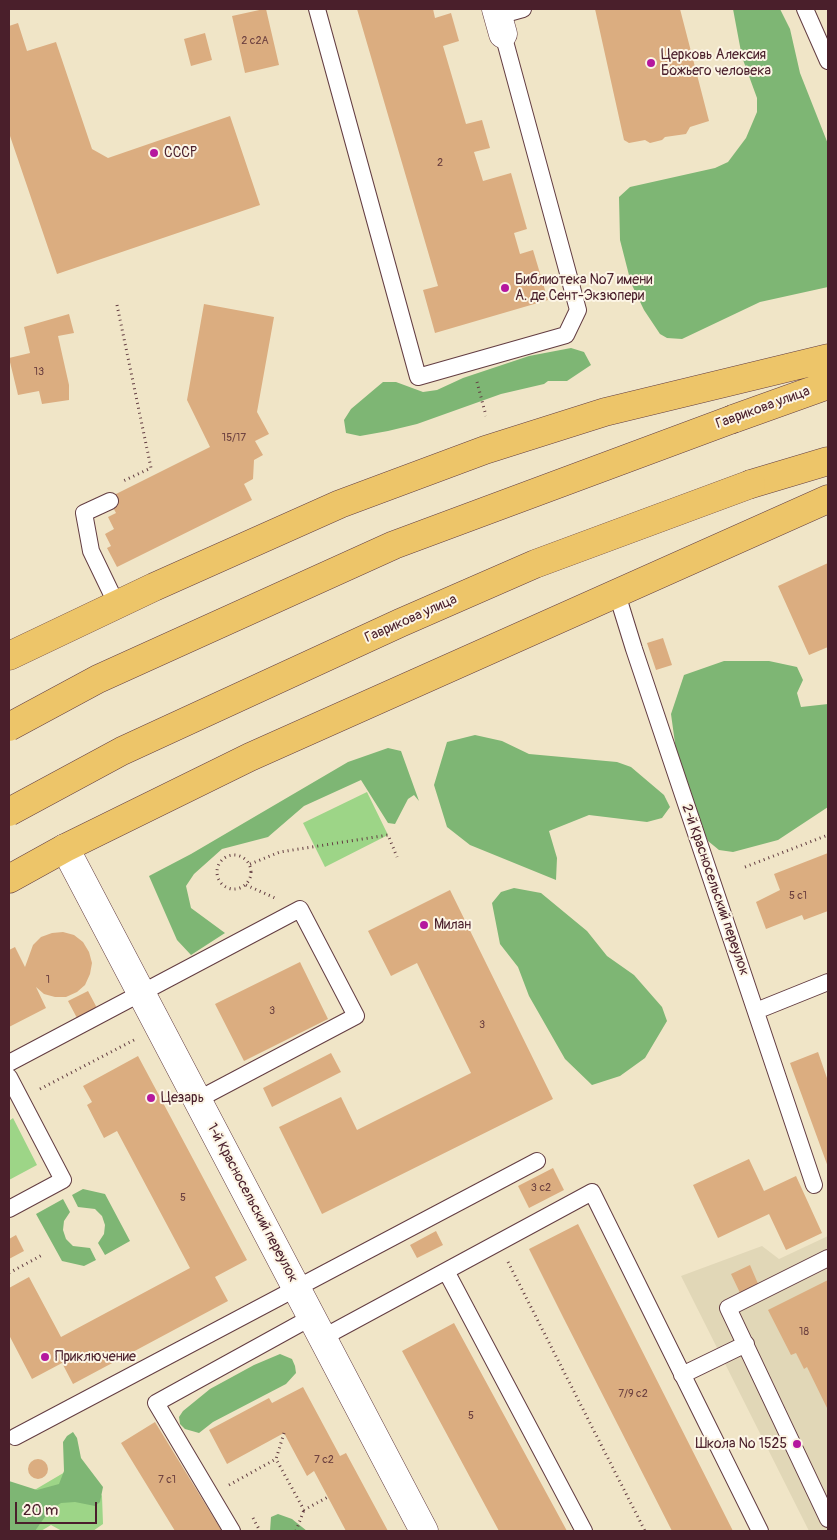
<!DOCTYPE html>
<meta charset="utf-8">
<style>
body{margin:0}
#map{position:relative;width:837px;height:1540px;overflow:hidden;background:#f0e5c7;font-family:Pangolin,sans-serif}
canvas{display:block}
.frame{position:absolute;inset:0;border:10px solid #4a1f2b;pointer-events:none}
.scale{position:absolute;left:15px;top:1502px;width:82px;height:22px;box-sizing:border-box;border:2px solid #4a1f2b;border-top:0;padding-left:6px;font-size:15px;line-height:18px;white-space:nowrap;color:#4a1f2b;-webkit-text-stroke:4px #fcf5e5;paint-order:stroke}
</style>
<div id="map">
<canvas width="837" height="1540"></canvas>
<div class="frame"></div>
<div class="scale">20 m</div>
</div>
<script>
const g = document.querySelector('canvas').getContext('2d');
g.lineJoin = 'round';
function paint(path, color) {
  g.fillStyle = color;
  g.fill(path, 'evenodd');
}
function shape(rows) {
  const path = new Path2D();
  for (const r of rows) {
    if (r.length === 3) {
      path.moveTo(r[0] + r[2], r[1]);
      path.arc(r[0], r[1], r[2], 0, 2 * Math.PI);
      continue;
    }
    path.moveTo(r[0], r[1]);
    for (let i = 2; i < r.length; i += 2) path.lineTo(r[i], r[i + 1]);
  }
  return path;
}
function strokePath(path, color, width, dash) {
  g.strokeStyle = color;
  g.lineWidth = width;
  g.lineCap = dash ? 'butt' : 'round';
  g.setLineDash(dash || []);
  g.stroke(path);
}
function label(font, color, halo, rows, align = 'center') {
  g.font = font + ' Pangolin,sans-serif';
  g.lineWidth = 4;
  g.setLineDash([]);
  g.textBaseline = 'middle';
  g.strokeStyle = halo;
  g.fillStyle = color;
  for (const [text, x, y, turn = 0] of rows) {
    g.save();
    g.translate(x, y);
    g.rotate((+turn || 0) * Math.PI / 180);
    g.textAlign = isNaN(turn) ? turn : align;
    if (halo) g.strokeText(text, 0, 0);
    g.fillText(text, 0, 0);
    g.restore();
  }
}
paint(shape([
 [828,1236,828,1531,809,1531,681,1276,762,1246,779,1259]
]), '#e1d7b7');
paint(shape([
 [367,792,388,835,325,867,303,823],
 [13,1118,37,1165,9,1180,9,1121],
 [82,1462,102,1496,103,1524,93,1531,62,1531,51,1525,41,1531,9,1531,9,1505]
]), '#9dd587');
paint(shape([
 [733,9,780,9,790,29,800,73,828,144,828,287,760,302,682,339,667,338,660,334,644,310,631,283,620,240,619,197,630,187,715,168,728,162,746,138,757,112,757,98,742,57],
 [571,348,584,352,591,365,567,381,548,381,544,384,501,394,417,424,388,431,360,436,346,433,344,420,351,409,383,382,396,382,423,392,437,390,463,378,529,356],
 [724,661,769,661,797,667,803,680,797,693,801,707,828,704,828,807,778,840,733,852,719,850,708,841,681,787,671,714,684,675],
 [475,735,502,741,529,754,617,762,631,767,664,795,670,807,662,818,647,822,589,815,549,831,557,858,556,880,470,845,447,827,434,785,447,742],
 [388,748,401,751,419,801,414,795,408,799,395,824,388,823,361,780,304,806,268,837,222,849,194,874,186,886,191,908,225,933,191,955,177,940,149,876,191,854,348,762],
 [514,888,541,893,587,931,607,956,634,975,662,1007,667,1021,645,1058,620,1076,592,1085,565,1059,529,996,518,967,500,944,492,903,501,892],
 [83,1189,105,1194,130,1241,105,1255,98,1243,104,1234,105,1225,102,1216,95,1209,78,1207,72,1195],
 [63,1199,70,1212,64,1221,63,1230,66,1239,73,1246,90,1248,96,1260,84,1266,62,1261,36,1214],
 [280,1354,292,1359,295,1366,296,1373,286,1384,213,1422,199,1433,185,1429,180,1424,179,1417,183,1411,210,1389,254,1365],
 [73,1432,77,1438,81,1458,103,1487,100,1502,95,1506,75,1502,61,1503,49,1511,35,1531,9,1531,9,1481,37,1490,59,1484,64,1471,63,1442,67,1436],
 [278,1514,292,1519,307,1531,270,1531,271,1517]
]), '#7eb674');
paint(shape([
 [264,9,266,9,279,65,245,73,232,16],
 [357,9,433,9,435,18,451,13,459,41,443,46,466,124,482,120,490,148,474,152,483,181,511,173,527,229,514,233,520,254,533,250,548,300,435,333,423,290,438,286],
 [595,9,680,9,709,121,690,127,686,134,665,137,662,140,650,143,645,140,629,143,624,140],
 [18,23,27,51,56,42,92,149,108,158,230,116,260,205,57,274,9,133,9,26],
 [205,33,212,60,191,66,184,39],
 [204,304,274,317,257,412,269,434,255,441,263,455,254,460,253,479,244,484,252,500,117,567,107,548,111,546,105,534,114,529,108,517,116,513,108,498,210,447,187,400],
 [69,314,74,333,58,336,69,385,69,400,42,404,39,391,18,395,9,358,30,353,24,327],
 [828,563,828,647,809,655,778,586],
 [663,638,672,665,656,670,647,643],
 [828,853,828,911,804,920,802,915,766,929,756,902,780,890,774,874],
 [450,890,553,1099,322,1214,279,1127,341,1097,357,1130,471,1073,417,963,391,976,368,931],
 [63,932,74,935,83,942,89,952,92,963,90,974,85,985,77,992,66,997,55,997,44,994,36,987,46,1008,9,1027,9,950,15,947,25,967,33,945,41,937,52,933],
 [300,962,328,1019,244,1061,215,1004],
 [88,991,97,1008,77,1018,68,1001],
 [818,1052,828,1081,828,1167,790,1063],
 [331,1053,341,1072,272,1107,263,1088],
 [138,1056,247,1260,215,1277,228,1301,73,1384,62,1363,32,1379,9,1335,9,1288,29,1277,61,1337,190,1268,117,1131,104,1138,87,1105,92,1102,83,1086],
 [749,1159,764,1191,796,1176,822,1233,786,1250,769,1214,718,1238,693,1185],
 [553,1168,564,1190,529,1208,518,1186],
 [578,1224,627,1321,733,1531,672,1531,564,1319,529,1249],
 [436,1231,443,1245,417,1258,410,1245],
 [16,1235,24,1251,9,1259,9,1239],
 [750,1265,759,1286,741,1295,731,1274],
 [828,1280,828,1410,807,1367,804,1369,796,1353,791,1355,768,1310],
 [454,1323,567,1531,499,1531,472,1481,402,1351],
 [303,1387,340,1456,346,1453,388,1531,346,1531,314,1471,307,1476,284,1433,227,1464,209,1430,269,1398,272,1403],
 [155,1422,212,1515,222,1531,175,1531,121,1443],
 [38,1469,10]
]), '#dbad80');
const lane = shape([
 [317,9,418,377,566,335,578,310,503,34],
 [805,9,828,61],
 [498,16,523,9],
 [110,501,84,513,91,551,117,605],
 [617,594,634,649,814,1185],
 [756,1011,828,982],
 [9,1063,300,909,356,1016,197,1100],
 [9,1077,63,1180,9,1209],
 [828,1258,728,1308,828,1519],
 [446,1271,584,1531],
 [322,1338,592,1192,760,1531],
 [682,1375,746,1344],
 [15,1437,537,1161],
 [232,1531,156,1403,312,1317]
]);
const street = shape([
 [496,9,503,34],
 [65,848,424,1531]
]);
const primary = shape([
 [733,419,828,385],
 [751,484,828,461],
 [9,656,154,587,340,504,485,450,605,412,828,358],
 [9,879,65,848,250,757,828,499]
]);
strokePath(lane, '#633d42', 18);
strokePath(street, '#633d42', 29);
strokePath(primary, '#633d42', 29);
strokePath(shape([
 [117,305,151,468,121,482],
 [477,382,486,416],
 [234,872,17],
 [250,864,280,852,388,835,397,857],
 [745,867,828,835],
 [246,885,275,898],
 [40,1089,134,1040],
 [508,1262,645,1531],
 [9,1273,44,1254],
 [284,1433,276,1459,304,1510,328,1497],
 [229,1485,276,1459],
 [253,1518,260,1531],
 [296,1531,304,1510]
]), '#633d42', 3, [1, 4]);
strokePath(lane, '#fff', 16);
strokePath(street, '#fff', 28);
strokePath(primary, '#edc569', 28);
const primaryBridge = shape([
 [9,727,98,679,394,545,733,419],
 [9,812,122,751,400,623,535,564,751,484]
]);
strokePath(primaryBridge, '#633d42', 29, []);
strokePath(primaryBridge, '#edc569', 28);
for (const [x, y, r, color] of [
 [651,63,5,"#b5179e"],
 [154,153,5,"#b5179e"],
 [505,288,5,"#b5179e"],
 [424,925,5,"#b5179e"],
 [151,1098,5,"#b5179e"],
 [45,1357,5,"#b5179e"],
 [797,1444,5,"#b5179e"]
]) {
  const dot = new Path2D();
  dot.arc(x, y, r, 0, 2 * Math.PI);
  g.fillStyle = color;
  g.fill(dot);
  strokePath(dot, '#fcf5e5', 2);
}
label('11px', '#6e4240', null, [
 ["2 с2А",255,41],
 ["2",440,163],
 ["13",39,372],
 ["15/17",234,438],
 ["5 с1",798,896],
 ["1",48,980],
 ["3",272,1011],
 ["3",482,1025],
 ["3 с2",541,1188],
 ["5",183,1198],
 ["18",804,1332],
 ["7/9 c2",633,1394],
 ["5",471,1416],
 ["7 с2",324,1460],
 ["7 с1",167,1480]
]);
label('14px', '#4a1f2b', '#fcf5e5', [
 ["Церковь Алексия",661,55],
 ["Божьего человека",661,71],
 ["СССР",164,153],
 ["Библиотека №7 имени",515,280],
 ["А. де Сент-Экзюпери",515,296],
 ["Милан",434,925],
 ["Цезарь",161,1098],
 ["Приключение",55,1357],
 ["Школа № 1525",787,1444,"right"]
], 'left');
label('14px', '#4a1f2b', '#fcf5e5', [
 ["Гаврикова улица",763,408,-20],
 ["Гаврикова улица",411,619,-24],
 ["2-й Красносельский переулок",715,890,71],
 ["1-й Красносельский переулок",252,1203,62]
]);
</script>
